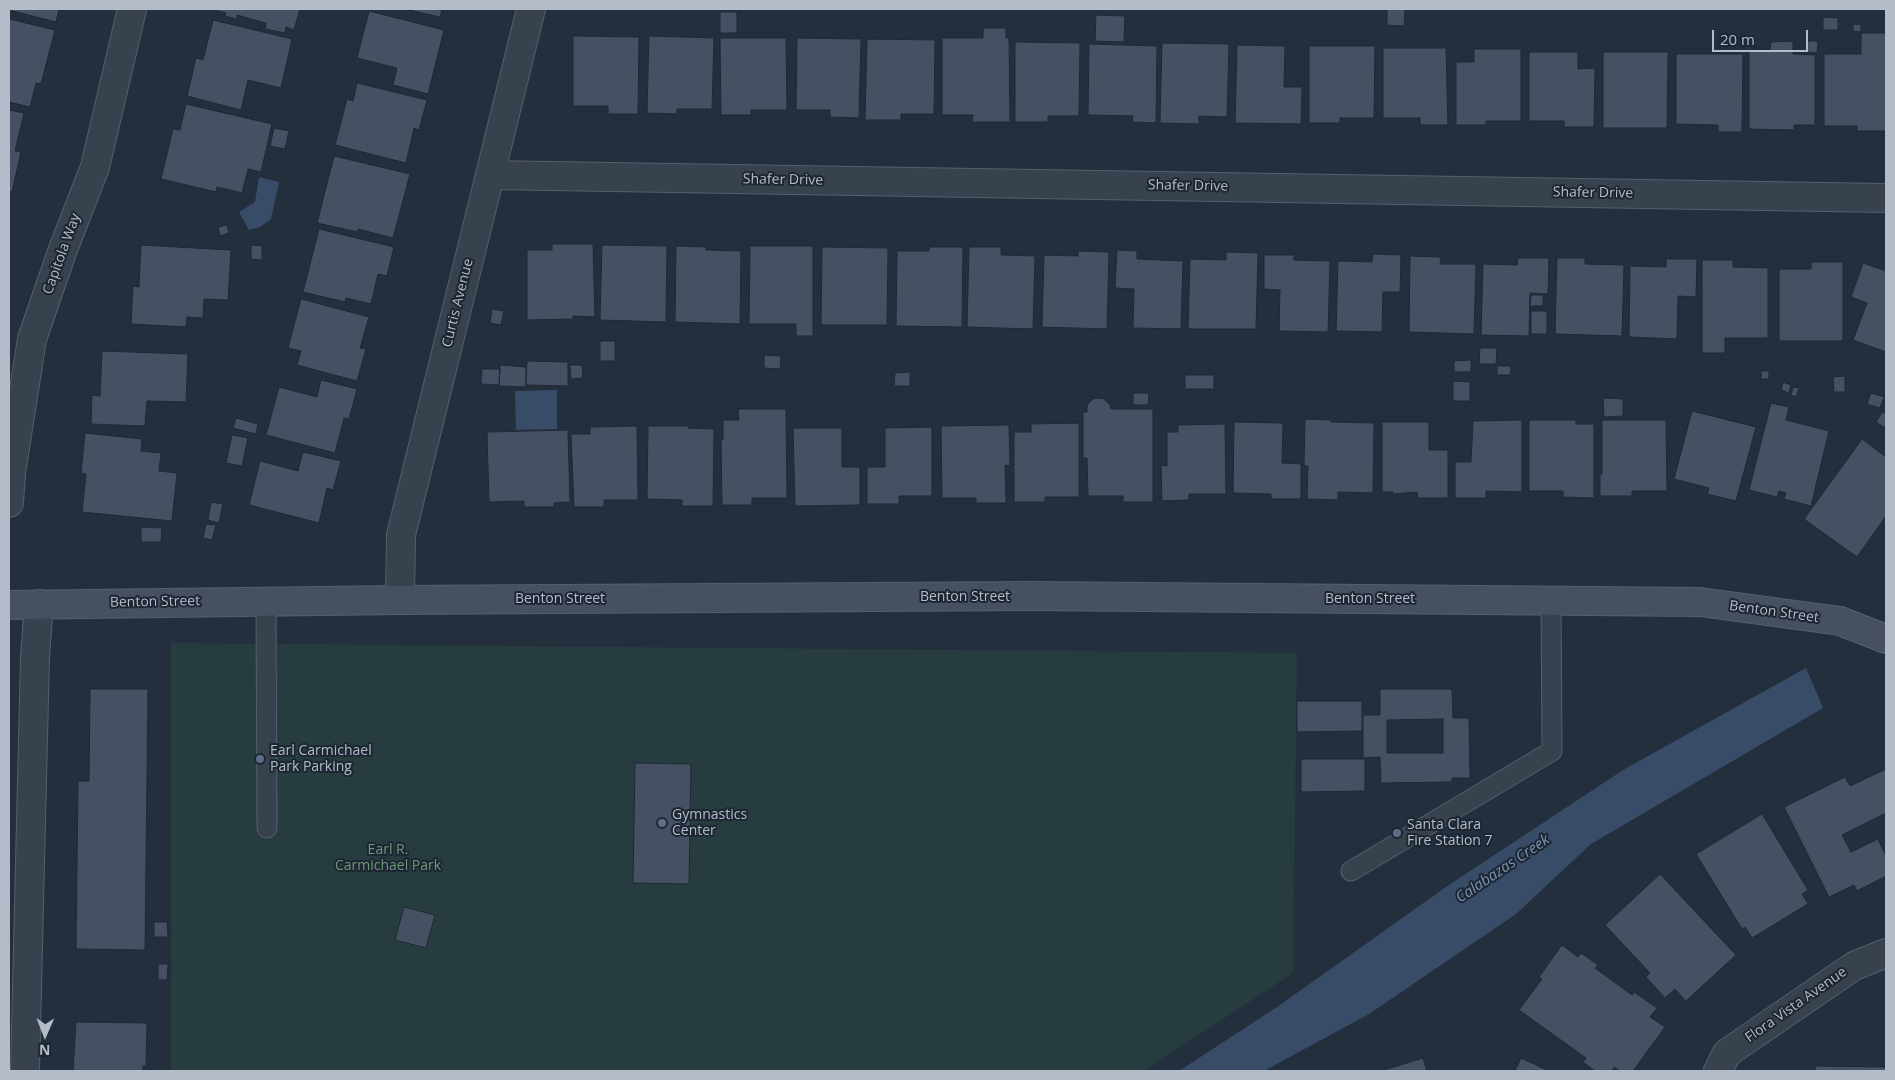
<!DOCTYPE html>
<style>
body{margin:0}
#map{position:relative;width:1895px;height:1080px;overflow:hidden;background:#242f3e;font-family:"Open Sans",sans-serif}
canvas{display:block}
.frame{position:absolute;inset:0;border:10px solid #b4bcc9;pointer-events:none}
.north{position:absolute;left:20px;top:1010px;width:50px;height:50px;-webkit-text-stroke:4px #1d2633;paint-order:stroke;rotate:181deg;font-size:14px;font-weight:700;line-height:20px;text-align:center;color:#b4bcc9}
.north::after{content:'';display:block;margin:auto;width:18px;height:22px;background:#b4bcc9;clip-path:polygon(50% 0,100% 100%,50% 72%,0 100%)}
.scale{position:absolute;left:1712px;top:30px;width:96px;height:22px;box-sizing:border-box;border:2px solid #b4bcc9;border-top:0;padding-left:6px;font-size:15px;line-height:18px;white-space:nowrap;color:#b4bcc9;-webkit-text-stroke:4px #1d2633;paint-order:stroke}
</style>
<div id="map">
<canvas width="1895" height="1080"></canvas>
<div class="frame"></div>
<div class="north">N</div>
<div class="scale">20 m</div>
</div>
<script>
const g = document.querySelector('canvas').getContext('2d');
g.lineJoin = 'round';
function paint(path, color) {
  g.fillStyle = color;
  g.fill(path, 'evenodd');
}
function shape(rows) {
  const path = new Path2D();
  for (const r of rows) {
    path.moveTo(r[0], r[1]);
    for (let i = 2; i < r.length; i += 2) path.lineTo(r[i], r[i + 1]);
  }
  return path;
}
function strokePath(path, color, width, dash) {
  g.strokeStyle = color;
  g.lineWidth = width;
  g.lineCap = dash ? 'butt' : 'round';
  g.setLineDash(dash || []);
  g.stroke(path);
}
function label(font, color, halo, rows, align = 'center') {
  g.font = font + ' "Open Sans",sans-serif';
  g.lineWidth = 4;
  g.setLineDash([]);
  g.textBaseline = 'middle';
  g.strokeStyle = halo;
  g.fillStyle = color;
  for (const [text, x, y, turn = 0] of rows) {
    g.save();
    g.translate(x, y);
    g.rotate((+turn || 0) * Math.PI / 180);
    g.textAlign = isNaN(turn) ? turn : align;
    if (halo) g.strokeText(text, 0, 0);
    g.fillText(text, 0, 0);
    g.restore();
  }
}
paint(shape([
 [171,643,1297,653,1293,973,1144,1071,171,1071]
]), '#263c3f');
paint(shape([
 [259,177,279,182,271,219,260,227,249,230,239,212,255,202],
 [557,390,557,429,516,430,515,391],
 [1806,668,1823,708,1591,844,1516,914,1369,1014,1264,1071,1179,1071,1277,1007,1446,887,1623,770]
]), '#394c67');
const building = shape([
 [9,9,59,9,56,22,9,10,9,9],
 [210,9,300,9,294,30,286,27,285,33,265,29,266,23,237,15,237,19,225,16,226,13,210,9],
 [405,9,442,9,440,17,405,9],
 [1387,9,1405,9,1404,26,1387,25,1387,9],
 [369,11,444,30,428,94,393,85,397,68,357,58,369,11],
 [720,12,737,12,737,33,720,33,720,12],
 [1096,15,1125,16,1124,42,1095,41,1096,15],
 [1823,17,1838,18,1838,30,1823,30,1823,17],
 [9,19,55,30,41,84,36,83,30,107,9,102,9,19],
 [213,20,292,39,281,88,248,80,241,110,187,96,196,58,203,60,213,20],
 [1853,24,1861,25,1861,32,1853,31,1853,24],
 [983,28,1006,28,1006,38,1009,38,1010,122,972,122,973,115,942,115,942,38,983,38,983,28],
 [1861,33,1886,33,1886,131,1857,131,1857,126,1824,126,1824,54,1861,54,1861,33],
 [573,36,639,37,638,114,608,114,608,106,573,106,573,36],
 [649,36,714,38,712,109,677,109,677,114,647,113,649,36],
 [720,38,786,38,787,110,751,110,751,115,721,115,720,38],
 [797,38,861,39,859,118,830,117,830,110,796,110,797,38],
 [867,39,935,40,934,114,901,114,901,120,865,120,867,39],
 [1793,41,1793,54,1815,55,1815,125,1794,125,1794,130,1749,129,1749,50,1770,50,1771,42,1793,41],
 [1808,41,1818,41,1817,53,1807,52,1808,41],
 [1015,42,1080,43,1079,116,1048,116,1048,122,1015,122,1015,42],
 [1162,43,1229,44,1227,117,1199,116,1199,124,1160,123,1162,43],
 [1089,44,1157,46,1156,123,1132,122,1133,116,1088,115,1089,44],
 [1237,45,1285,46,1284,87,1302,87,1301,124,1235,123,1237,45],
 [1309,46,1375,46,1374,118,1340,118,1340,123,1309,123,1309,46],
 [1383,48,1446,48,1448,125,1420,125,1420,118,1383,118,1383,48],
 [1474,49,1521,49,1521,121,1486,121,1486,125,1456,125,1456,62,1474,62,1474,49],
 [1529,52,1578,52,1578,69,1595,68,1594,127,1564,127,1564,121,1529,121,1529,52],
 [1603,52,1668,52,1667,128,1603,128,1603,52],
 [1676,54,1743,54,1742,132,1718,132,1718,125,1676,124,1676,54],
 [357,83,427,100,419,130,414,128,406,163,335,145,347,99,353,101,357,83],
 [186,104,272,124,261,172,248,169,242,193,217,187,216,192,161,179,173,129,180,130,186,104],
 [9,110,24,113,15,151,21,152,12,192,9,191,9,110],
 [274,128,289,131,285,149,270,146,274,128],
 [334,156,410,174,393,238,358,229,358,232,317,223,334,156],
 [227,225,229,233,220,236,218,227,227,225],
 [319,229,394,247,387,276,378,274,371,304,346,298,345,302,303,292,319,229],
 [552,244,593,244,595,317,573,316,573,319,527,320,527,250,552,250,552,244],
 [141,245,231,250,228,300,204,299,203,318,187,317,186,327,131,324,133,286,139,287,141,245],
 [251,245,262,246,262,260,251,259,251,245],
 [602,245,667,246,666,322,600,320,602,245],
 [676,246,706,247,706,250,741,251,740,324,675,322,676,246],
 [750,246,813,246,813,336,796,336,796,324,749,324,750,246],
 [822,247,888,248,887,325,821,325,822,247],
 [929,247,963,247,962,327,896,326,897,251,929,251,929,247],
 [969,247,1001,247,1001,255,1035,256,1033,329,967,327,969,247],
 [1117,250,1137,251,1137,259,1183,261,1181,329,1133,328,1134,289,1115,288,1117,250],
 [1078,251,1109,252,1107,329,1042,327,1044,255,1078,256,1078,251],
 [1226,252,1258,253,1256,329,1188,329,1190,259,1226,260,1226,252],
 [1373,254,1401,255,1400,292,1383,292,1382,332,1336,331,1338,261,1372,262,1373,254],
 [1264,255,1294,255,1294,260,1330,261,1328,332,1279,331,1280,290,1264,289,1264,255],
 [1410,256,1441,257,1440,264,1476,264,1474,334,1409,332,1410,256],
 [1518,258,1549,258,1548,294,1530,293,1529,336,1481,335,1483,264,1517,265,1518,258],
 [1557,258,1585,258,1585,264,1624,265,1622,336,1555,334,1557,258],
 [1666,259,1697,259,1696,297,1678,296,1677,339,1629,337,1630,266,1666,267,1666,259],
 [1702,260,1733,260,1733,267,1768,268,1768,338,1725,338,1725,353,1702,353,1702,260],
 [1811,262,1843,262,1843,341,1779,341,1779,269,1811,269,1811,262],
 [1863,263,1886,271,1886,352,1853,340,1867,303,1851,297,1863,263],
 [1531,295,1543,295,1543,306,1530,306,1531,295],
 [301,299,369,317,360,348,366,349,357,381,297,365,301,351,288,348,301,299],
 [492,309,504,311,501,325,490,323,492,309],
 [1531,311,1547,311,1547,334,1531,334,1531,311],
 [600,341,615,341,615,361,600,361,600,341],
 [1480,348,1497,348,1496,364,1479,364,1480,348],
 [102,351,188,354,186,402,147,401,145,426,91,424,92,395,100,396,102,351],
 [764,355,781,356,780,369,764,368,764,355],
 [1471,360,1471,372,1454,372,1454,361,1471,360],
 [527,361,568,362,568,386,526,385,527,361],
 [500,365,526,367,526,387,499,386,500,365],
 [570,365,582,365,583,378,571,379,570,365],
 [1497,366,1511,366,1510,375,1497,375,1497,366],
 [482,369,500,369,499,385,481,384,482,369],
 [1761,371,1769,371,1769,379,1761,379,1761,371],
 [910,372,910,386,894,386,895,373,910,372],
 [1185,375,1214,375,1214,389,1185,389,1185,375],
 [1845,376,1845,392,1834,392,1833,377,1845,376],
 [321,380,357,389,349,419,344,418,335,453,266,435,279,387,317,397,321,380],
 [1453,381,1470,382,1470,401,1453,401,1453,381],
 [1783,382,1791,385,1789,393,1781,390,1783,382],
 [1793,387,1799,388,1796,397,1791,395,1793,387],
 [1133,393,1149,393,1148,405,1133,405,1133,393],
 [1871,393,1884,397,1880,408,1867,404,1871,393],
 [1099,398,1104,399,1110,405,1111,409,1153,409,1153,502,1123,502,1123,496,1088,496,1087,458,1083,458,1083,412,1087,412,1087,405,1093,399,1099,398],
 [1603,398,1623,399,1623,416,1604,417,1603,398],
 [1771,403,1789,407,1786,420,1829,431,1811,506,1784,499,1786,493,1779,491,1777,497,1749,490,1771,403],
 [738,409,786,409,787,498,752,498,752,505,722,505,721,440,723,440,723,420,739,420,738,409],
 [1692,411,1756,427,1736,501,1707,494,1709,488,1674,479,1692,411],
 [1882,412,1886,414,1885,428,1876,422,1882,412],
 [236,418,258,424,256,434,233,428,236,418],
 [1305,419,1331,420,1331,422,1374,423,1373,493,1338,492,1338,500,1307,499,1308,466,1304,466,1305,419],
 [1522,420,1522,492,1486,491,1486,498,1455,498,1455,462,1471,462,1473,421,1522,420],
 [1529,420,1576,420,1576,424,1594,424,1594,498,1563,497,1563,491,1529,491,1529,420],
 [1602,420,1666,420,1667,491,1632,491,1632,496,1600,496,1600,474,1602,474,1602,420],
 [1234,422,1283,423,1282,463,1301,464,1301,499,1271,499,1271,494,1233,493,1234,422],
 [1382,422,1429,422,1429,450,1448,450,1448,498,1418,498,1417,492,1393,494,1393,492,1382,492,1382,422],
 [1079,423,1079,497,1045,497,1045,502,1014,502,1014,432,1031,432,1031,424,1079,423],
 [1225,424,1226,494,1189,494,1189,500,1162,501,1161,465,1167,466,1167,432,1178,432,1178,425,1225,424],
 [1009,425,1010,466,1005,465,1006,503,976,503,976,498,942,498,941,426,1009,425],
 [637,426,638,500,604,500,604,507,574,507,571,434,590,434,590,427,637,426],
 [648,426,688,426,688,428,714,429,713,506,682,506,682,500,647,499,648,426],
 [932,427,932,496,899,496,899,504,867,504,867,467,885,467,885,428,932,427],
 [793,428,842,428,842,467,860,467,860,505,795,506,793,428],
 [568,430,570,502,554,503,554,507,524,507,524,501,489,502,487,432,568,430],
 [85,433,142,439,141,451,161,453,159,471,177,473,172,521,82,512,86,474,81,473,85,433],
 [232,435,248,438,242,466,226,463,232,435],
 [1862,439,1886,457,1886,508,1885,510,1886,516,1857,557,1804,519,1862,439],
 [303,452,341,461,333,490,327,488,319,523,249,505,260,461,298,471,303,452],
 [211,502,223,504,219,523,208,520,211,502],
 [206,524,216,525,212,540,203,538,206,524],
 [141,527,162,528,161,542,141,542,141,527],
 [90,689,148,689,145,950,76,949,78,781,89,781,90,689],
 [1380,689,1452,689,1453,718,1469,718,1470,778,1452,778,1452,782,1381,783,1380,757,1363,758,1363,715,1380,715,1380,689],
 [1443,719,1443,753,1387,753,1387,720,1443,719],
 [1297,701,1362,701,1362,731,1297,732,1297,701],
 [1301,759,1365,759,1365,791,1301,792,1301,759],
 [635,763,691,764,689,884,633,883,635,763],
 [1886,769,1886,813,1842,835,1851,852,1878,839,1886,856,1886,876,1857,891,1854,885,1829,897,1784,807,1845,777,1850,786,1886,769],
 [1762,814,1808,890,1802,894,1808,904,1752,938,1745,927,1742,929,1696,854,1762,814],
 [1660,874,1736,955,1686,1001,1675,989,1665,998,1646,977,1650,973,1605,925,1660,874],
 [404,907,435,915,426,948,395,940,404,907],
 [154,922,167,922,168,937,154,937,154,922],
 [1562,945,1578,957,1581,953,1598,965,1595,968,1632,995,1634,992,1657,1008,1650,1017,1665,1027,1633,1071,1620,1071,1614,1067,1612,1071,1595,1071,1583,1062,1586,1058,1519,1010,1542,979,1539,977,1562,945],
 [158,964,168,964,167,980,158,980,158,964],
 [76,1022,147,1023,146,1066,143,1066,143,1071,73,1071,76,1022],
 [1423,1058,1427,1071,1381,1071,1423,1058],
 [1521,1058,1549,1071,1515,1071,1521,1058],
 [1815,1066,1886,1067,1886,1071,1815,1071,1815,1066]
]);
paint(building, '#455162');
strokePath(building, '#1f2835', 1);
const lane = shape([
 [266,601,267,828],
 [1351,871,1552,751,1551,601]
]);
const street = shape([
 [490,175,1886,198],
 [9,503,11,473,32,339,62,252,95,167,132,9],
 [400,600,401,535,531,9],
 [25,1071,35,656,39,604],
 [1718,1071,1727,1053,1854,966,1886,953]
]);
const secondary = shape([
 [9,605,400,600,1032,596,1700,602,1840,621,1886,639]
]);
strokePath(lane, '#565f6c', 21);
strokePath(street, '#565f6c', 30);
strokePath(secondary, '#565f6c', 30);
strokePath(lane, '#38414e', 19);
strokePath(street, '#38414e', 28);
strokePath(secondary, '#465061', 28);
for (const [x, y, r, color] of [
 [260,759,5,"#5c6f8a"],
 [662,823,5,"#5c6f8a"],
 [1397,833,5,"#5c6f8a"]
]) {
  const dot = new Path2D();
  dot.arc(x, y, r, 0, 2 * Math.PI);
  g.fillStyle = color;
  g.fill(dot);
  strokePath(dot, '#1d2633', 2);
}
label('14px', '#b4bcc9', '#1d2633', [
 ["Shafer Drive",783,180,1],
 ["Shafer Drive",1188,186,1],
 ["Shafer Drive",1593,193,1],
 ["Capitola Way",62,254,-70],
 ["Curtis Avenue",458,303,-76],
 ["Benton Street",965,597],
 ["Benton Street",560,599],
 ["Benton Street",1370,599],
 ["Benton Street",155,602,-1],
 ["Benton Street",1774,612,8],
 ["Flora Vista Avenue",1796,1005,-35]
]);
label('14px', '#b4bcc9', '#1d2633', [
 ["Earl Carmichael",270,751],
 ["Park Parking",270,767],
 ["Gymnastics",672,815],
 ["Center",672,831],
 ["Santa Clara",1407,825],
 ["Fire Station 7",1407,841]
], 'left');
label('14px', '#6b9a76', '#1d2633', [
 ["Earl R.",388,850],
 ["Carmichael Park",388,866]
]);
label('italic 15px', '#7c92b1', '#1d2633', [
 ["Calabazas Creek",1503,869,-34]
]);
</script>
